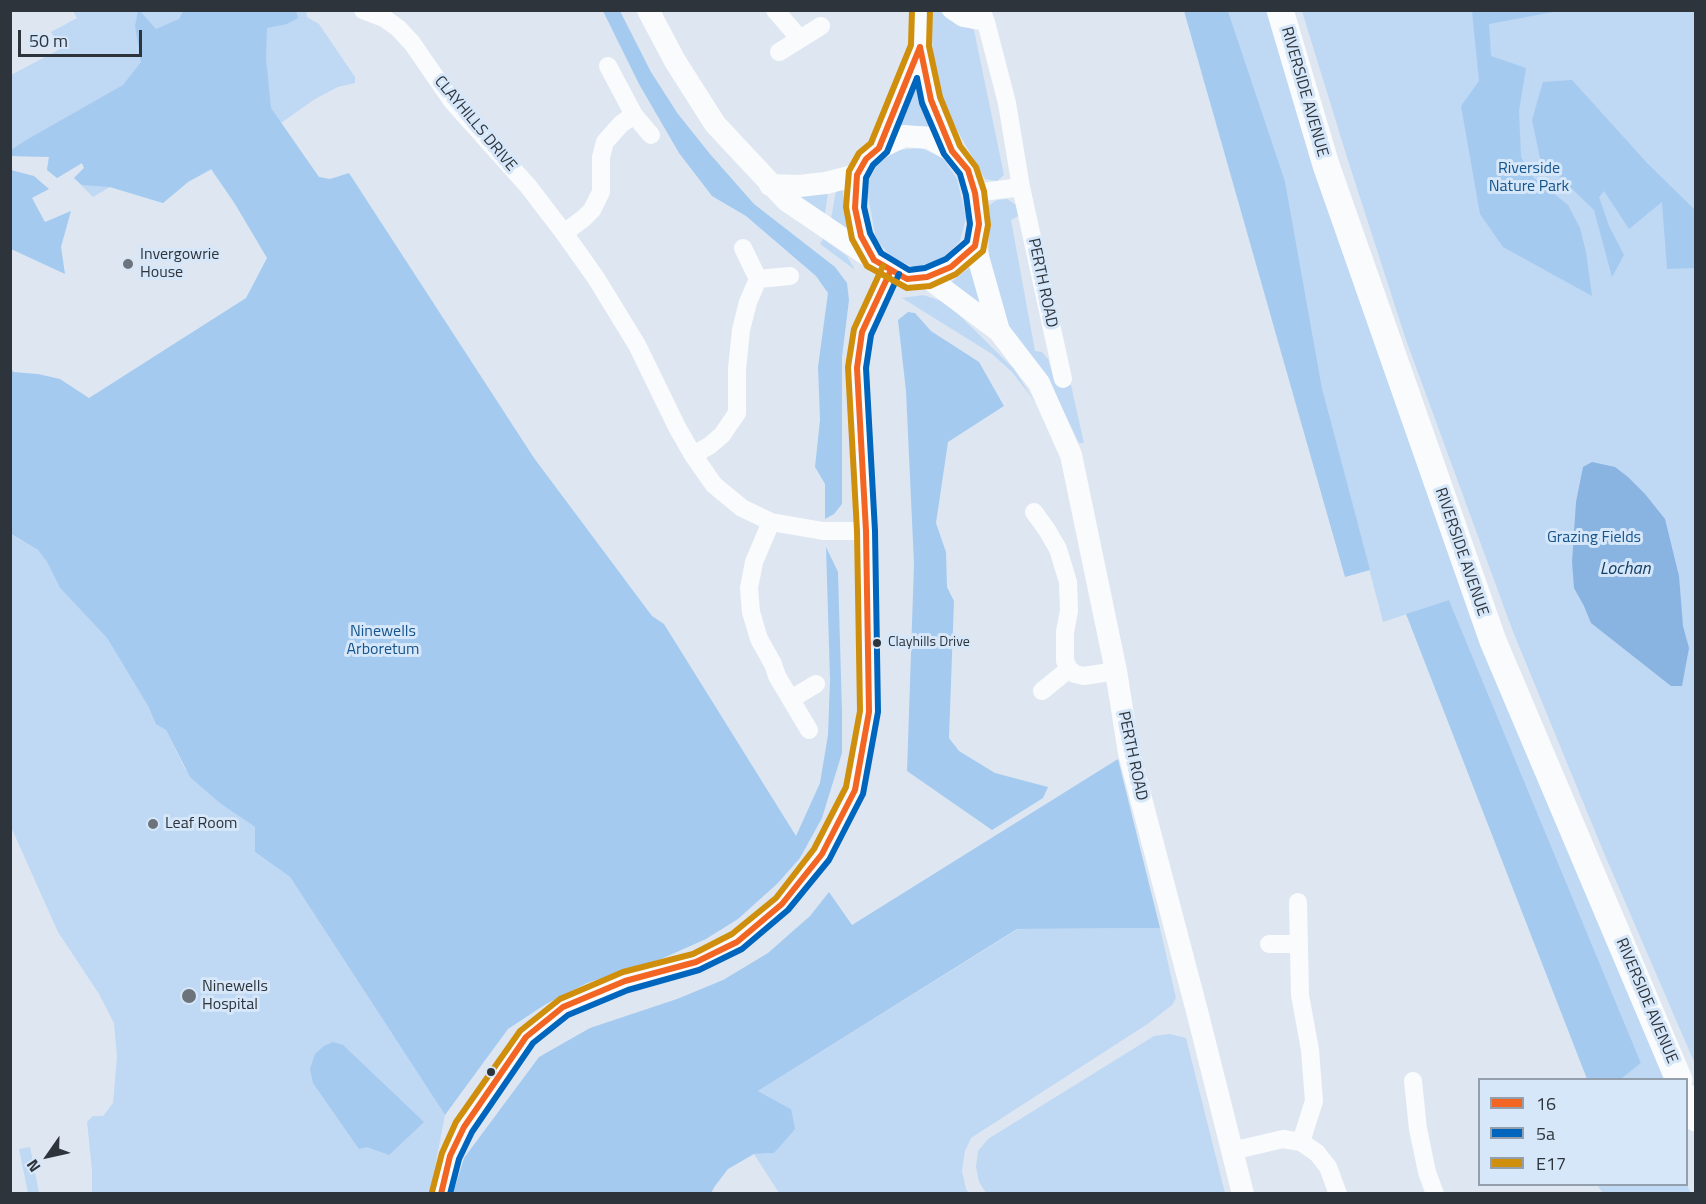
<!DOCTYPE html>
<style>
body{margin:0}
#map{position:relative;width:1706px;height:1204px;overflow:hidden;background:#dee7f1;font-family:"Titillium Web",sans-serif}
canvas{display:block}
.frame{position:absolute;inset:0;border:12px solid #2e343b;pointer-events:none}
.legend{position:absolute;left:1478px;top:1078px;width:210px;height:108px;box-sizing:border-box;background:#d6e7f9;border:2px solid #939fad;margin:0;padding:8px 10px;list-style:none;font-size:18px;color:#2e343b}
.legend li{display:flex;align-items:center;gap:12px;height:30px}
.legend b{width:30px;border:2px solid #939fad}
.north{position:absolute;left:18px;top:1126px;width:60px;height:60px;-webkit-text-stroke:4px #d6e7f9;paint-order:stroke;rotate:236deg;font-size:16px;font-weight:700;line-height:24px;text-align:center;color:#2e343b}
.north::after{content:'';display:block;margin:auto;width:21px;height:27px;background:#2e343b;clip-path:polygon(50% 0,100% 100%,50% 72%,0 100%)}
.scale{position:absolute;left:18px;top:30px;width:124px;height:27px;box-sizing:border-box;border:3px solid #2e343b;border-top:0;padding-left:8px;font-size:18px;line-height:21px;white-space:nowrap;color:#2e343b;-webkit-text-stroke:4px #d6e7f9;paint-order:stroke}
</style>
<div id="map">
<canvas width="1706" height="1204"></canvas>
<div class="frame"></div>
<ul class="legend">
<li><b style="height:8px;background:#f26522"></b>16</li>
<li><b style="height:8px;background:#0065bd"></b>5a</li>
<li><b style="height:8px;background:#cf8f0c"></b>E17</li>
</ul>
<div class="north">N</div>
<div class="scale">50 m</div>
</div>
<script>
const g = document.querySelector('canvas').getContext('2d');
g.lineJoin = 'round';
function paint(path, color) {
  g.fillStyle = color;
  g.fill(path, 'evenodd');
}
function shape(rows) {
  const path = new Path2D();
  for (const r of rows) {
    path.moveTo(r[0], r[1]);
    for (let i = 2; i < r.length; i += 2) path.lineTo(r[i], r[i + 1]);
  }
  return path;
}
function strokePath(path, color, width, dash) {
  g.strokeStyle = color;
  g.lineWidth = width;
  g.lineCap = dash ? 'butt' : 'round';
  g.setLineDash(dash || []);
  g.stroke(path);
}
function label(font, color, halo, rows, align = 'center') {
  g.font = font + ' "Titillium Web",sans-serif';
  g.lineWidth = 6;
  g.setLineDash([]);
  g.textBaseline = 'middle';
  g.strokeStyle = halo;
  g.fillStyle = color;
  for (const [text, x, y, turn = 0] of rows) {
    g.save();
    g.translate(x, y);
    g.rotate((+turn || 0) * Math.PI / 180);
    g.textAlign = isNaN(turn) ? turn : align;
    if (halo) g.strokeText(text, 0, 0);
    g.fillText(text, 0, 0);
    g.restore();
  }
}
paint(shape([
 [73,11,306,11,307,17,319,24,355,77,355,83,338,87,315,99,281,123,274,136,188,182,163,203,110,187,93,197,74,178,84,168,82,163,57,178,47,170,49,157,11,156,11,75,60,49,51,32,77,18],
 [932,11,938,11,974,30,1004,175,997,181,985,179,945,109,933,64],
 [1228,11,1268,11,1669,1079,1621,1079,1641,1063,1449,600,1383,622,1322,388,1285,181],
 [1302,11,1695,11,1695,1064,1604,853,1512,629,1405,337,1346,154],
 [918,80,931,126,896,126],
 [921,148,943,158,957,179,966,217,960,241,942,260,914,267,892,258,876,239,866,186,878,163,898,150],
 [842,189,850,239,830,224,836,191],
 [786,192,828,193,824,221],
 [1007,199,1018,206,1020,215,1011,220,1035,351,1042,352,1048,359,1054,380,1062,387,1071,385,1084,443,1079,443,1049,381,1011,331,998,299,989,260,988,206,997,200],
 [823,239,847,256,855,270,820,244],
 [974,264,987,314,949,284],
 [923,295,947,303,1013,368,1036,403,1012,372,992,354,902,298],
 [10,534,38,550,47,562,60,588,107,638,148,706,156,723,166,730,185,769,221,804,255,827,255,852,290,877,445,1115,430,1193,92,1193,92,1170,87,1122,93,1116,103,1116,113,1103,117,1057,114,1023,99,994,58,932,11,827],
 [1160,928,1176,998,1172,1005,1149,1023,971,1138,965,1151,962,1171,966,1189,969,1193,779,1193,754,1154,774,1153,791,1109,758,1091,1018,929],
 [1170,1034,1186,1038,1225,1193,986,1193,979,1182,976,1167,978,1151,988,1139,1154,1036],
 [30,1147,39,1193,28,1193,19,1149],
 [1686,1184,1691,1193,1603,1193,1597,1185]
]), '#bfd8f4');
paint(shape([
 [138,11,140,11,156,29,179,19,183,11,296,11,298,18,287,24,267,28,266,59,271,108,319,177,330,179,349,173,534,458,652,616,664,624,796,836,820,783,828,735,830,680,826,547,838,572,842,712,842,753,822,818,800,858,778,883,738,919,706,939,661,959,587,983,546,1004,508,1029,445,1115,290,877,255,852,255,827,221,804,190,777,166,730,156,724,148,706,107,638,60,588,47,562,38,550,11,534,11,368,13,372,38,374,60,379,89,398,246,298,267,258,235,204,211,169,188,182,163,203,110,187,82,185,74,178,84,168,82,163,57,178,47,170,49,157,11,156,11,150,28,139,123,85,141,62,135,26],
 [603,11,620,11,651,72,678,114,710,154,754,204,835,267,847,283,849,300,842,357,842,504,834,514,825,519,825,484,815,467,820,420,818,367,828,293,816,276,746,216,712,196,679,153,639,84],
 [1184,11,1228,11,1285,181,1322,388,1370,570,1345,577],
 [1472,11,1558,11,1489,24,1491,56,1526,68,1519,111,1521,157,1534,178,1568,205,1580,228,1586,252,1592,296,1503,247,1480,214,1461,106,1479,81],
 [1572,80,1647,163,1695,210,1695,268,1667,269,1662,202,1629,229,1604,191,1599,197,1609,226,1624,255,1612,277,1594,210,1540,158,1532,120,1543,82],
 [11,170,34,176,49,189,32,198,45,222,71,211,61,247,65,274,11,249],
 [908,312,915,313,931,331,979,362,1004,406,948,442,936,523,946,552,947,587,954,601,949,738,959,751,995,773,1048,787,1043,798,992,830,907,771,914,564,906,391,898,320],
 [1449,600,1641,1063,1621,1079,1587,1079,1406,614],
 [1118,759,1160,928,1017,929,758,1091,791,1109,795,1129,774,1153,754,1154,728,1169,715,1186,711,1193,453,1193,464,1158,539,1057,590,1028,677,999,723,980,768,953,810,916,829,892,852,925],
 [333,1042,343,1045,424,1122,389,1155,367,1147,359,1149,313,1083,310,1069,315,1054,324,1046]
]), '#a5caf0');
paint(shape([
 [1592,462,1615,467,1628,477,1645,494,1665,519,1679,576,1683,626,1689,648,1682,686,1671,686,1591,623,1584,606,1574,588,1572,562,1576,502,1583,467]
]), '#89b4e1');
strokePath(shape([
 [363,10,384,18,398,28,412,43,452,101,528,186,564,233,596,278,637,345,678,429,693,455,714,485,742,508,771,522,823,531,866,531],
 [775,10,800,39],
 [951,10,963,18,986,22],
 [981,10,986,22,1007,103,1021,187,1063,379],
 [779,52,821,26],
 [608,66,634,115,651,135],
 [975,193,1021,187],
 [564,233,584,218,592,210,601,192,601,157,605,142,621,124,634,115],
 [743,248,758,279,790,276],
 [693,455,709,446,722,435,737,413,737,369,741,330,748,302,758,279],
 [1034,512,1047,530,1058,549,1068,582,1069,611,1065,632,1065,661,1069,669,1075,674,1084,676,1116,671],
 [771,522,754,562,749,588,751,612,759,639,773,664,777,676,809,730],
 [1042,691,1069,669],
 [791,699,816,684],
 [1298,902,1300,995,1310,1050,1314,1101,1301,1142],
 [1269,944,1299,944],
 [1413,1081,1418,1129,1427,1172,1435,1194],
 [1232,1151,1283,1139,1301,1142,1317,1153,1328,1167,1338,1194],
 [441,1194,450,1156,464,1127,526,1037,563,1007,625,981,696,962,737,942,782,904,822,854,855,790,869,712,866,531,857,368,859,349,862,332,891,270]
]), '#fafbfd', 18);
strokePath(shape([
 [648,10,675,61,715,124,787,201,870,257],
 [921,10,920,47,931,100,952,151,968,170,975,193,979,224,975,246,951,267,927,277,907,279,874,260,861,236,855,208,857,175,866,159,879,148,904,136,929,138,952,151],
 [879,148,920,47],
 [770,185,799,186,826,183,857,175],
 [975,246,999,331],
 [927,277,999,331,1039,383,1071,455,1116,671,1129,753,1198,1015,1243,1194]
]), '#fafbfd', 22);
strokePath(shape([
 [1280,10,1326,165,1493,641,1679,1080],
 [1686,1097,1696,1118]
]), '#fafbfd', 27);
strokePath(shape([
 [920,47,931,100,952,151,968,170,975,193,979,224,975,246,951,267,927,277,907,279,874,260,861,236,855,208,857,175,866,159,879,148,920,47],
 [441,1194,450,1156,464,1127,526,1037,563,1007,625,981,696,962,737,942,782,904,822,854,855,790,869,712,866,531,857,368,862,332,891,270]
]), '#f26522', 6);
strokePath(shape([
 [917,78,922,103,944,154,960,174,966,195,970,224,967,241,946,259,925,268,909,270,881,253,870,233,864,207,866,178,873,165,887,152,917,78],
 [450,1194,459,1159,472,1132,533,1043,568,1015,628,990,699,970,742,949,788,910,829,860,863,794,878,712,875,531,866,368,871,335,899,274]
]), '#0065bd', 6);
strokePath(shape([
 [912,10,911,45,871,143,859,153,849,171,846,207,852,239,867,266,907,288,930,286,956,274,983,251,988,225,984,191,976,167,960,146,940,97,929,46,930,10],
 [432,1192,442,1153,456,1122,520,1031,560,999,623,972,693,954,732,934,776,898,814,849,846,787,860,711,857,531,848,367,854,329,883,266]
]), '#cf8f0c', 6);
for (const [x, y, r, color] of [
 [128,264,6,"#6c737b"],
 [877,643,5,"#2e343b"],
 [153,824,6,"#6c737b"],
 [189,996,8,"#6c737b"],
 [491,1072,5,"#2e343b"]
]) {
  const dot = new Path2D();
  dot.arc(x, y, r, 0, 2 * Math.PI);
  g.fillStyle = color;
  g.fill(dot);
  strokePath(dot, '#d6e7f9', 2);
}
label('14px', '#2e343b', '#d6e7f9', [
 ["Clayhills Drive",888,643]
], 'left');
label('16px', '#2e343b', '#d6e7f9', [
 ["RIVERSIDE AVENUE",1304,92,74],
 ["CLAYHILLS DRIVE",475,124,50],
 ["PERTH ROAD",1042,283,78],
 ["RIVERSIDE AVENUE",1461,552,71],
 ["PERTH ROAD",1132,756,78],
 ["RIVERSIDE AVENUE",1646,1001,67]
]);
label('16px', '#15548c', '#d6e7f9', [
 ["Riverside",1529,169],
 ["Nature Park",1529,187],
 ["Grazing Fields",1594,538],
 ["Ninewells",383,632],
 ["Arboretum",383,650]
]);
label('16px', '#2e343b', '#d6e7f9', [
 ["Invergowrie",140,255],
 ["House",140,273],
 ["Leaf Room",165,824],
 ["Ninewells",202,987],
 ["Hospital",202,1005]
], 'left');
label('italic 18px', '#143f66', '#d6e7f9', [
 ["Lochan",1625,570]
]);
</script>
